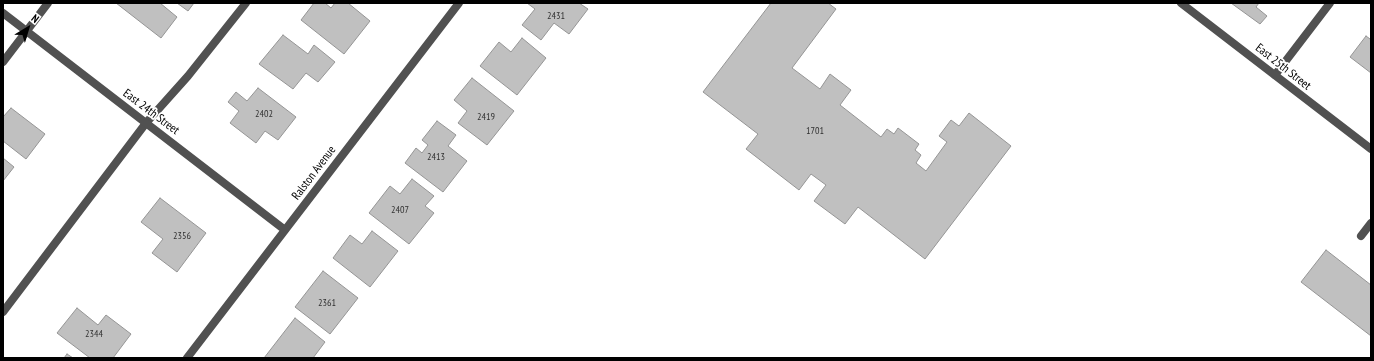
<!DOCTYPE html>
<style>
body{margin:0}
#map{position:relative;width:1374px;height:361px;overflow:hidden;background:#fff;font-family:"PT Sans Narrow",sans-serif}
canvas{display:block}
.frame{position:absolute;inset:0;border:4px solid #000;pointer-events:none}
.north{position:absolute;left:8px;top:8px;width:40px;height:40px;-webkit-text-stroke:3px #fff;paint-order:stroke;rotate:38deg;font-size:11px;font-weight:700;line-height:16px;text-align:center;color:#000}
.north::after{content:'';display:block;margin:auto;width:14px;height:18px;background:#000;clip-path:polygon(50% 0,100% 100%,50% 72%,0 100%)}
</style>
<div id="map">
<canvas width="1374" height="361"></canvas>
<div class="frame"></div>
<div class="north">N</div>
</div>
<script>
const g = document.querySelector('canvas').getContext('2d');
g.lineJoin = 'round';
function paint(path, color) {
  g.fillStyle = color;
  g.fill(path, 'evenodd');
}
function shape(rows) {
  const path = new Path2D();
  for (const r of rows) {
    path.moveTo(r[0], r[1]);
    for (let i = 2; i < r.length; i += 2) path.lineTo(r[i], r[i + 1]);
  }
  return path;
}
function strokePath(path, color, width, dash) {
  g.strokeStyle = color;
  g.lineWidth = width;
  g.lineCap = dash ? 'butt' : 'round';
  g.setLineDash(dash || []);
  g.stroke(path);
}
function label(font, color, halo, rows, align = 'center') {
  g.font = font + ' "PT Sans Narrow",sans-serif';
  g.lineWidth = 3.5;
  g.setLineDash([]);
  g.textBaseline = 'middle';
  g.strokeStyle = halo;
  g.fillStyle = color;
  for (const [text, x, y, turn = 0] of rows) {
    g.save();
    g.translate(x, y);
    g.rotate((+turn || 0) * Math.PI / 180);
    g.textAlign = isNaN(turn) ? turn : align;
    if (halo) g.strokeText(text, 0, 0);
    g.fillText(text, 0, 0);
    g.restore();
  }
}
const building = shape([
 [116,3,160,3,177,17,161,38,116,3],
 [177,3,194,3,188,11,177,3],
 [314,3,325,3,331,8,335,3,348,3,370,21,344,54,301,20,314,3],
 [527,3,579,3,588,9,569,34,554,23,541,40,522,25,535,9,527,3],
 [771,3,828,3,836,9,792,68,820,89,830,74,851,90,840,105,881,137,887,129,894,134,898,128,919,144,915,150,921,155,916,163,926,171,947,142,939,136,951,120,959,126,969,113,1011,146,925,259,858,207,845,224,814,201,826,185,811,174,799,190,746,149,758,134,703,92,771,3],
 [1231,3,1259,3,1256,7,1267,16,1260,24,1231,3],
 [283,35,308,54,314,45,335,62,318,82,306,73,293,89,259,64,283,35],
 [1366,36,1370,39,1371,37,1371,73,1350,57,1366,36],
 [522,38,546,58,517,95,480,66,499,42,511,52,522,38],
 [472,78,514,111,487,145,458,123,467,111,454,100,472,78],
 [258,88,296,117,278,140,265,131,256,143,230,123,239,111,228,102,236,92,247,101,258,88],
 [11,108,45,134,26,159,3,141,3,117,11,108],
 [437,121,456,135,448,146,467,161,443,192,405,163,416,148,422,153,428,145,422,140,437,121],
 [3,158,14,167,3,181,3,158],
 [412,179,434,196,425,206,434,213,409,244,369,213,390,186,400,194,412,179],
 [160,198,206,233,177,272,152,253,163,239,141,222,160,198],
 [372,231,398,251,370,287,333,258,350,235,362,244,372,231],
 [1326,250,1371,285,1371,336,1301,282,1326,250],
 [323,271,358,298,330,334,295,307,323,271],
 [77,308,98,325,106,315,131,334,113,358,90,358,57,333,77,308],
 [295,318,325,342,313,358,264,358,295,318],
 [67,354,73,358,64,358,67,354]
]);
paint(building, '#c0c0c0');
strokePath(building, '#959595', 1);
strokePath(shape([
 [1361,236,1371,223],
 [3,312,146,123,188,76,246,3]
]), '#515151', 8);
strokePath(shape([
 [3,13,285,230],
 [3,62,48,3],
 [1275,75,1330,3],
 [187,358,459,3]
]), '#515151', 8);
strokePath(shape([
 [1181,3,1371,149]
]), '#515151', 8);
label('10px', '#303030', null, [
 ["2431",556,16],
 ["2402",264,114],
 ["2419",486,117],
 ["1701",815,131],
 ["2413",436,157],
 ["2407",400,210],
 ["2356",182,236],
 ["2361",327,303],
 ["2344",94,334]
]);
label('12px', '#000', '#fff', [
 ["East 25th Street",1283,67,38],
 ["East 24th Street",151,112,37],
 ["Ralston Avenue",314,173,-53]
]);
</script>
